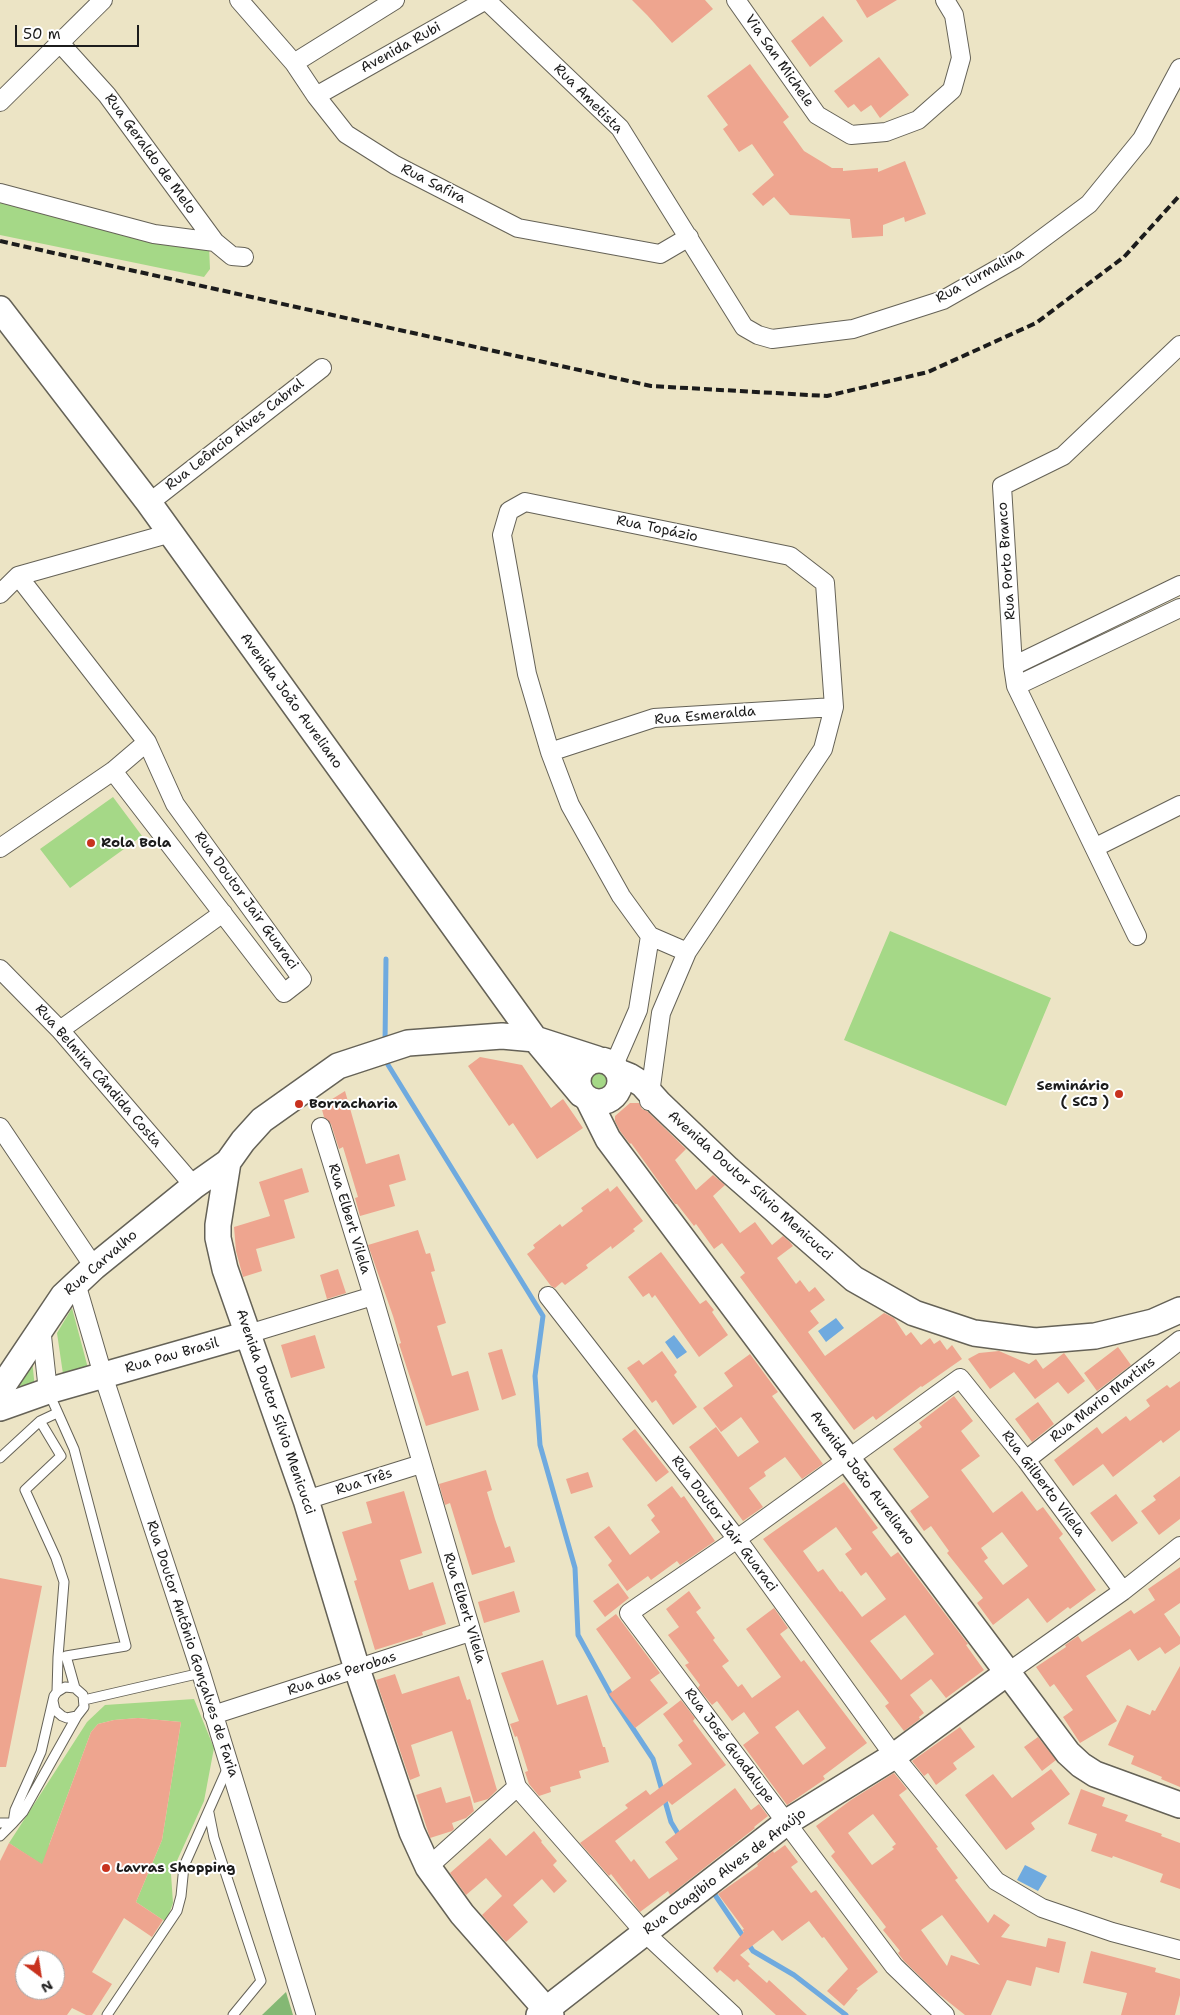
<!DOCTYPE html>
<meta charset="utf-8">
<style>
body{margin:0}
#map{position:relative;width:1180px;height:2015px;overflow:hidden;background:#ece4c5;font-family:"Shantell Sans",sans-serif}
canvas{display:block}
.north{position:absolute;left:15px;top:1950px;width:50px;height:50px;box-sizing:border-box;background:#fff;border:1px solid #a4a4a4;border-radius:50%;rotate:149deg;font-size:14px;font-weight:700;line-height:20px;text-align:center;color:#1c1c1c}
.north::after{content:'';display:block;margin:auto;width:18px;height:22px;background:#c8321e;clip-path:polygon(50% 0,100% 100%,50% 72%,0 100%)}
.scale{position:absolute;left:15px;top:25px;width:124px;height:22px;box-sizing:border-box;border:2px solid #1c1c1c;border-top:0;padding-left:6px;font-size:15px;line-height:18px;white-space:nowrap;color:#1c1c1c;-webkit-text-stroke:4px #fff;paint-order:stroke}
</style>
<div id="map">
<canvas width="1180" height="2015"></canvas>
<div class="north">N</div>
<div class="scale">50 m</div>
</div>
<script>
const g = document.querySelector('canvas').getContext('2d');
g.lineJoin = 'round';
function paint(path, color) {
  g.fillStyle = color;
  g.fill(path, 'evenodd');
}
function shape(rows) {
  const path = new Path2D();
  for (const r of rows) {
    if (r.length === 3) {
      path.moveTo(r[0] + r[2], r[1]);
      path.arc(r[0], r[1], r[2], 0, 2 * Math.PI);
      continue;
    }
    path.moveTo(r[0], r[1]);
    for (let i = 2; i < r.length; i += 2) path.lineTo(r[i], r[i + 1]);
  }
  return path;
}
function strokePath(path, color, width, dash) {
  g.strokeStyle = color;
  g.lineWidth = width;
  g.lineCap = dash ? 'butt' : 'round';
  g.setLineDash(dash || []);
  g.stroke(path);
}
function label(font, color, halo, rows, align = 'center') {
  g.font = font + ' "Shantell Sans",sans-serif';
  g.lineWidth = 4;
  g.setLineDash([]);
  g.textBaseline = 'middle';
  g.strokeStyle = halo;
  g.fillStyle = color;
  for (const [text, x, y, turn = 0] of rows) {
    g.save();
    g.translate(x, y);
    g.rotate((+turn || 0) * Math.PI / 180);
    g.textAlign = isNaN(turn) ? turn : align;
    if (halo) g.strokeText(text, 0, 0);
    g.fillText(text, 0, 0);
    g.restore();
  }
}
paint(shape([
 [0,197,147,242,209,246,210,269,204,277,0,235],
 [113,797,142,836,70,888,40,849],
 [890,931,1051,998,1006,1106,844,1040],
 [599,1080,13],
 [72,1308,89,1372,63,1374,57,1333],
 [32,1359,35,1389,18,1394,15,1378],
 [194,1699,214,1748,204,1801,171,1874,173,1903,166,1922,136,1902,162,1840,181,1722,138,1718,114,1720,98,1724,91,1732,49,1845,57,1875,9,1843,87,1722,105,1705]
]), '#a5d887');
paint(shape([
 [286,1992,293,2015,262,2015]
]), '#84b874');
paint(shape([
 [836,1318,844,1328,826,1342,818,1331],
 [674,1335,687,1352,677,1359,665,1342],
 [1025,1865,1047,1876,1038,1891,1017,1880]
]), '#6faadf');
strokePath(shape([
 [385,1044,386,959],
 [385,1057,385,1060,543,1316,535,1376,540,1445,575,1568,578,1635,612,1697,653,1759,671,1822,680,1837],
 [711,1889,753,1951,794,1975,846,2015]
]), '#6faadf', 5);
paint(shape([
 [632,0,705,0,713,9,672,43,647,15],
 [856,0,897,0,867,18],
 [823,16,843,41,810,67,791,41],
 [879,57,909,95,880,118,871,105,861,112,854,104,848,108,834,91],
 [750,64,789,117,783,122,804,151,832,168,843,168,843,171,878,168,878,172,905,161,926,214,905,222,904,217,883,225,883,236,852,238,850,219,790,215,774,197,763,206,752,194,774,175,752,144,739,152,723,129,728,125,707,96],
 [480,1057,522,1065,551,1108,563,1099,583,1128,537,1159,513,1123,509,1126,468,1066],
 [345,1091,366,1164,399,1154,406,1180,389,1185,395,1206,360,1216,355,1198,358,1197,343,1147,339,1149,331,1124,324,1117,321,1106],
 [630,1103,639,1103,642,1109,647,1111,686,1149,675,1160,696,1190,713,1175,725,1185,713,1196,740,1233,755,1222,772,1245,783,1236,790,1242,793,1246,777,1258,796,1284,800,1280,809,1292,815,1287,825,1300,810,1311,819,1323,808,1332,825,1356,884,1313,894,1318,906,1336,911,1332,921,1345,930,1338,934,1344,940,1340,947,1350,952,1345,962,1359,922,1387,921,1386,876,1420,873,1416,854,1430,740,1277,745,1273,722,1243,714,1249,696,1224,694,1226,677,1204,675,1204,631,1143,630,1144,620,1131,615,1121,615,1116],
 [302,1168,309,1192,284,1200,295,1238,256,1249,262,1271,243,1277,236,1251,234,1227,270,1216,259,1182],
 [617,1186,643,1221,633,1229,635,1231,612,1249,611,1246,586,1265,588,1268,565,1285,562,1282,555,1288,551,1286,527,1254,535,1248,533,1245,560,1224,562,1227,583,1211,581,1208,608,1188,610,1192],
 [418,1230,426,1254,430,1253,435,1271,431,1272,446,1323,437,1326,452,1376,468,1371,479,1410,426,1426,399,1344,401,1343,393,1316,368,1245],
 [661,1252,700,1304,706,1300,714,1310,712,1312,728,1335,699,1357,655,1295,652,1298,649,1293,643,1297,628,1277],
 [338,1269,346,1293,327,1299,320,1275],
 [315,1335,325,1368,291,1378,281,1345],
 [1118,1347,1131,1365,1097,1391,1084,1373],
 [502,1349,516,1395,502,1400,488,1353],
 [662,1351,677,1372,674,1375,697,1407,673,1425,656,1400,652,1403,627,1368,639,1360,643,1365],
 [999,1351,1029,1364,1036,1359,1043,1369,1064,1353,1085,1381,1068,1394,1058,1382,1035,1399,1014,1372,990,1389,968,1359,979,1353],
 [750,1354,778,1392,772,1396,823,1464,802,1479,785,1457,764,1472,766,1476,749,1488,763,1507,743,1521,689,1447,716,1427,738,1457,759,1442,741,1417,721,1432,703,1408,733,1386,724,1373],
 [1180,1381,1180,1430,1163,1443,1161,1440,1113,1477,1103,1464,1073,1486,1054,1460,1097,1427,1102,1434,1126,1416,1130,1421,1150,1406,1146,1400,1167,1385,1170,1388],
 [954,1396,973,1421,961,1431,980,1456,961,1470,993,1513,1022,1491,1037,1511,1043,1507,1063,1534,1059,1538,1096,1590,1070,1609,1068,1607,1047,1623,1028,1598,993,1625,977,1603,983,1598,947,1553,949,1551,931,1526,924,1531,910,1511,929,1497,893,1449,922,1427,919,1423],
 [1002,1532,1028,1566,1003,1585,984,1561,988,1558,981,1548],
 [1038,1402,1054,1424,1032,1442,1015,1419],
 [635,1429,669,1472,656,1482,622,1439],
 [486,1470,492,1490,487,1492,495,1519,505,1548,510,1546,515,1562,472,1575,450,1503,445,1505,439,1484],
 [588,1472,593,1487,571,1494,566,1479],
 [1180,1476,1180,1519,1159,1535,1141,1511,1156,1500,1153,1496],
 [844,1482,878,1528,872,1532,891,1557,898,1552,968,1644,966,1645,984,1670,946,1698,931,1679,910,1695,924,1713,919,1717,920,1719,904,1731,885,1706,889,1703,763,1539],
 [836,1527,852,1549,845,1554,861,1576,866,1572,886,1599,862,1617,842,1591,840,1592,823,1569,818,1572,803,1551],
 [905,1615,934,1654,901,1680,870,1641],
 [672,1486,681,1498,684,1496,715,1541,680,1565,677,1561,651,1580,648,1576,627,1591,608,1565,612,1561,594,1537,609,1526,630,1555,660,1532,651,1520,655,1516,647,1505],
 [404,1491,422,1553,400,1560,409,1590,433,1582,446,1624,422,1632,423,1635,375,1650,354,1581,357,1580,342,1532,372,1523,366,1502],
 [1116,1494,1138,1523,1112,1542,1090,1513],
 [1180,1567,1180,1603,1164,1614,1180,1637,1180,1644,1165,1654,1160,1647,1138,1661,1130,1649,1086,1676,1117,1721,1080,1743,1063,1717,1073,1710,1054,1684,1050,1687,1036,1667,1066,1647,1065,1645,1078,1636,1082,1642,1131,1610,1134,1614,1155,1600,1148,1589],
 [0,1578,42,1586,6,1767,0,1767],
 [618,1583,629,1598,605,1617,593,1601],
 [514,1591,520,1612,484,1623,478,1602],
 [689,1591,701,1608,696,1612,715,1638,713,1640,729,1661,722,1666,738,1687,742,1684,752,1698,781,1677,746,1629,774,1608,788,1628,780,1634,801,1662,804,1660,867,1743,823,1776,825,1779,787,1805,743,1745,759,1733,744,1712,732,1721,717,1701,712,1705,698,1688,700,1685,685,1665,689,1663,668,1635,679,1627,666,1609],
 [798,1710,826,1748,803,1765,775,1727],
 [616,1614,660,1673,650,1680,668,1703,635,1728,609,1694,631,1678,596,1629],
 [543,1660,557,1705,587,1695,603,1747,605,1747,609,1762,579,1771,581,1778,550,1787,551,1792,539,1796,529,1784,525,1772,528,1771,517,1736,515,1737,510,1724,519,1721,501,1673],
 [1180,1666,1180,1787,1161,1779,1162,1777,1131,1764,1134,1756,1108,1745,1127,1705,1150,1715,1152,1710,1155,1711],
 [395,1674,402,1694,459,1676,467,1700,470,1699,497,1790,488,1799,474,1803,452,1731,411,1745,420,1776,410,1780,376,1680],
 [681,1700,695,1718,693,1721,726,1765,672,1805,668,1801,615,1841,631,1862,634,1859,649,1879,678,1859,665,1842,735,1788,751,1810,759,1804,768,1816,754,1827,755,1828,670,1895,668,1891,640,1912,611,1874,609,1876,580,1843,628,1808,625,1805,646,1790,650,1795,692,1764,678,1745,683,1741,663,1714],
 [138,1718,181,1722,162,1840,136,1902,163,1920,152,1937,124,1918,92,1972,112,1984,92,2015,86,2015,72,2008,67,2015,0,2015,0,1861,9,1843,42,1864,91,1732,98,1724,114,1720],
 [25,1960,55,1960,55,1990,25,1990],
 [960,1727,975,1747,953,1763,957,1769,936,1785,928,1773,924,1776,912,1761],
 [1038,1737,1056,1760,1042,1771,1024,1747],
 [1051,1769,1070,1794,1031,1823,1035,1829,1006,1850,965,1795,993,1774,1012,1798],
 [894,1773,907,1789,899,1795,938,1847,936,1848,958,1878,955,1880,988,1923,994,1914,1010,1925,1001,1937,1046,1947,1048,1938,1066,1942,1059,1973,1036,1967,1031,1986,1007,1980,991,2015,965,2015,936,1992,904,1961,898,1953,900,1951,883,1930,886,1927,831,1856,835,1852,816,1826,851,1800],
 [873,1814,896,1844,892,1847,894,1849,872,1865,848,1833],
 [942,1915,980,1965,951,1955,947,1966,921,1930],
 [441,1787,446,1803,470,1796,474,1811,466,1818,452,1823,454,1829,452,1831,430,1838,416,1795],
 [1081,1789,1105,1798,1102,1806,1128,1815,1125,1821,1162,1834,1161,1836,1180,1843,1180,1889,1160,1882,1163,1874,1113,1856,1112,1858,1091,1851,1097,1834,1068,1824],
 [534,1831,542,1841,541,1842,557,1861,553,1865,567,1881,554,1893,542,1879,513,1905,528,1922,506,1942,482,1915,502,1896,486,1878,466,1895,450,1873,490,1838,506,1856],
 [785,1845,798,1862,791,1867,811,1893,816,1890,878,1972,856,1989,858,1990,844,2006,827,1991,848,1969,824,1937,822,1938,809,1921,782,1941,773,1930,740,1955,750,1964,748,1966,767,1983,769,1980,807,2015,776,2015,737,1979,734,1982,720,1970,717,1973,713,1968,744,1932,742,1930,744,1929,718,1894,758,1866,757,1864,773,1851,774,1853],
 [1091,1951,1156,1968,1155,1972,1180,1979,1180,1995,1175,2015,1121,2015,1127,1993,1083,1983]
]), '#eea58f');
const lane = shape([
 [49,1393,74,1449,126,1646,66,1656,75,1688],
 [40,1421,61,1456,25,1490,56,1558,64,1582,58,1657,57,1692],
 [0,1458,40,1421,57,1413],
 [84,1700,201,1673],
 [53,1701,55,1710,62,1716,67,1718,77,1716],
 [209,1813,214,1838,261,1981,233,2015],
 [0,1823,13,1823],
 [0,1836,13,1823,23,1812,77,1716,84,1707,83,1695,75,1688,65,1687,57,1692,54,1696,41,1752,15,1810,13,1823],
 [107,2015,177,1911,181,1896,184,1866,228,1767]
]);
const street = shape([
 [239,0,294,63,316,96,346,134,395,165,518,228,660,254,689,237],
 [486,0,620,128,744,327,758,335,772,339,853,329,943,300,1015,259,1089,204,1142,139,1180,68],
 [736,0,817,115,851,135,886,132,918,120,952,90,961,58,954,15,945,0],
 [59,42,107,95,215,242,232,256,244,257],
 [294,63,395,0],
 [316,96,486,0],
 [0,102,103,0],
 [0,193,154,234,215,242],
 [149,503,322,368],
 [18,576,147,742,175,804,302,979,284,993,113,771],
 [0,594,18,576,171,533],
 [1013,666,1180,585],
 [1016,686,1180,608],
 [550,752,654,718,834,707],
 [1096,847,1180,805],
 [0,848,113,771,147,742],
 [650,936,687,952],
 [1137,936,1016,686,1013,666,1002,486,1063,456,1180,345],
 [0,969,60,1030,194,1186],
 [60,1030,223,913],
 [614,1065,638,1010,650,936,621,896,570,805,550,752,527,674,502,535,509,511,525,502,790,556,825,583,834,707,823,749,687,952,661,1013,649,1101],
 [0,1127,94,1267],
 [321,1127,373,1296,517,1787,645,1933,733,2015],
 [76,1283,103,1375,201,1673,306,2015],
 [548,1296,737,1539,894,1756,996,1881,1042,1908,1112,1932,1180,1950],
 [41,1327,48,1391],
 [248,1334,373,1296],
 [1026,1460,1180,1340],
 [306,1500,421,1464],
 [1007,1673,1123,1591,1180,1546],
 [213,1715,470,1632],
 [428,1867,517,1787],
 [945,2015,894,1966,629,1613,737,1539,960,1378,1026,1460,1123,1591]
]);
const secondary = shape([
 [0,309,149,503,535,1039,581,1094],
 [599,1081,21],
 [619,1072,629,1076,642,1084,659,1103,728,1169,854,1279,914,1313,974,1333,1035,1341,1095,1336,1153,1322,1180,1310],
 [588,1099,608,1139,1068,1753,1081,1765,1095,1774,1180,1805],
 [0,1390,63,1296,94,1267,194,1186,228,1162],
 [0,1408,48,1391,248,1334],
 [539,2015,787,1822,894,1756,1007,1673],
 [551,2015,462,1914,428,1867,412,1832,357,1669,306,1500,225,1269,218,1238,218,1225,228,1162,243,1141,262,1120,338,1066,408,1043,502,1036,535,1039,597,1059]
]);
strokePath(lane, '#656257', 11);
strokePath(street, '#656257', 20);
strokePath(secondary, '#656257', 28);
strokePath(lane, '#fff', 9);
strokePath(street, '#fff', 18);
strokePath(secondary, '#fff', 25);
strokePath(shape([
 [0,241,651,386,827,396,928,372,1036,323,1124,257,1180,195]
]), '#1c1c1c', 4, [8, 4]);
for (const [x, y, r, color] of [
 [91,843,5,"#c8321e"],
 [1119,1094,5,"#c8321e"],
 [299,1104,5,"#c8321e"],
 [106,1868,5,"#c8321e"]
]) {
  const dot = new Path2D();
  dot.arc(x, y, r, 0, 2 * Math.PI);
  g.fillStyle = color;
  g.fill(dot);
  strokePath(dot, '#fff', 2);
}
label('14px', '#1c1c1c', '#fff', [
 ["Avenida Rubi",401,48,-29],
 ["Via San Michele",779,61,55],
 ["Rua Ametista",588,99,45],
 ["Rua Geraldo de Melo",150,154,54],
 ["Rua Safira",433,184,27],
 ["Rua Turmalina",980,276,-29],
 ["Rua Leôncio Alves Cabral",235,435,-38],
 ["Rua Topázio",657,529,12],
 ["Rua Porto Branco",1007,561,-94],
 ["Avenida João Aureliano",291,701,54],
 ["Rua Esmeralda",705,716,-5],
 ["Rua Doutor Jair Guaraci",246,901,54],
 ["Rua Belmira Cândida Costa",98,1076,49],
 ["Avenida Doutor Sílvio Menicucci",750,1186,42],
 ["Rua Elbert Vilela",349,1219,73],
 ["Rua Carvalho",101,1263,-41],
 ["Rua Pau Brasil",172,1356,-16],
 ["Rua Mario Martins",1103,1400,-38],
 ["Avenida Doutor Sílvio Menicucci",275,1412,71],
 ["Avenida João Aureliano",862,1478,53],
 ["Rua Três",364,1482,-18],
 ["Rua Gilberto Vilela",1043,1484,53],
 ["Rua Doutor Jair Guaraci",724,1524,53],
 ["Rua Elbert Vilela",464,1608,73],
 ["Rua Doutor Antônio Gonçalves de Faria",192,1649,72],
 ["Rua das Perobas",342,1674,-18],
 ["Rua José Guadalupe",729,1746,53],
 ["Rua Otagíbio Alves de Araújo",725,1872,-37]
]);
label('bold 14px', '#1c1c1c', '#fff', [
 ["Rola Bola",101,843],
 ["Seminário",1109,1086,"right"],
 ["( SCJ )",1109,1102,"right"],
 ["Borracharia",309,1104],
 ["Lavras Shopping",116,1868]
], 'left');
</script>
